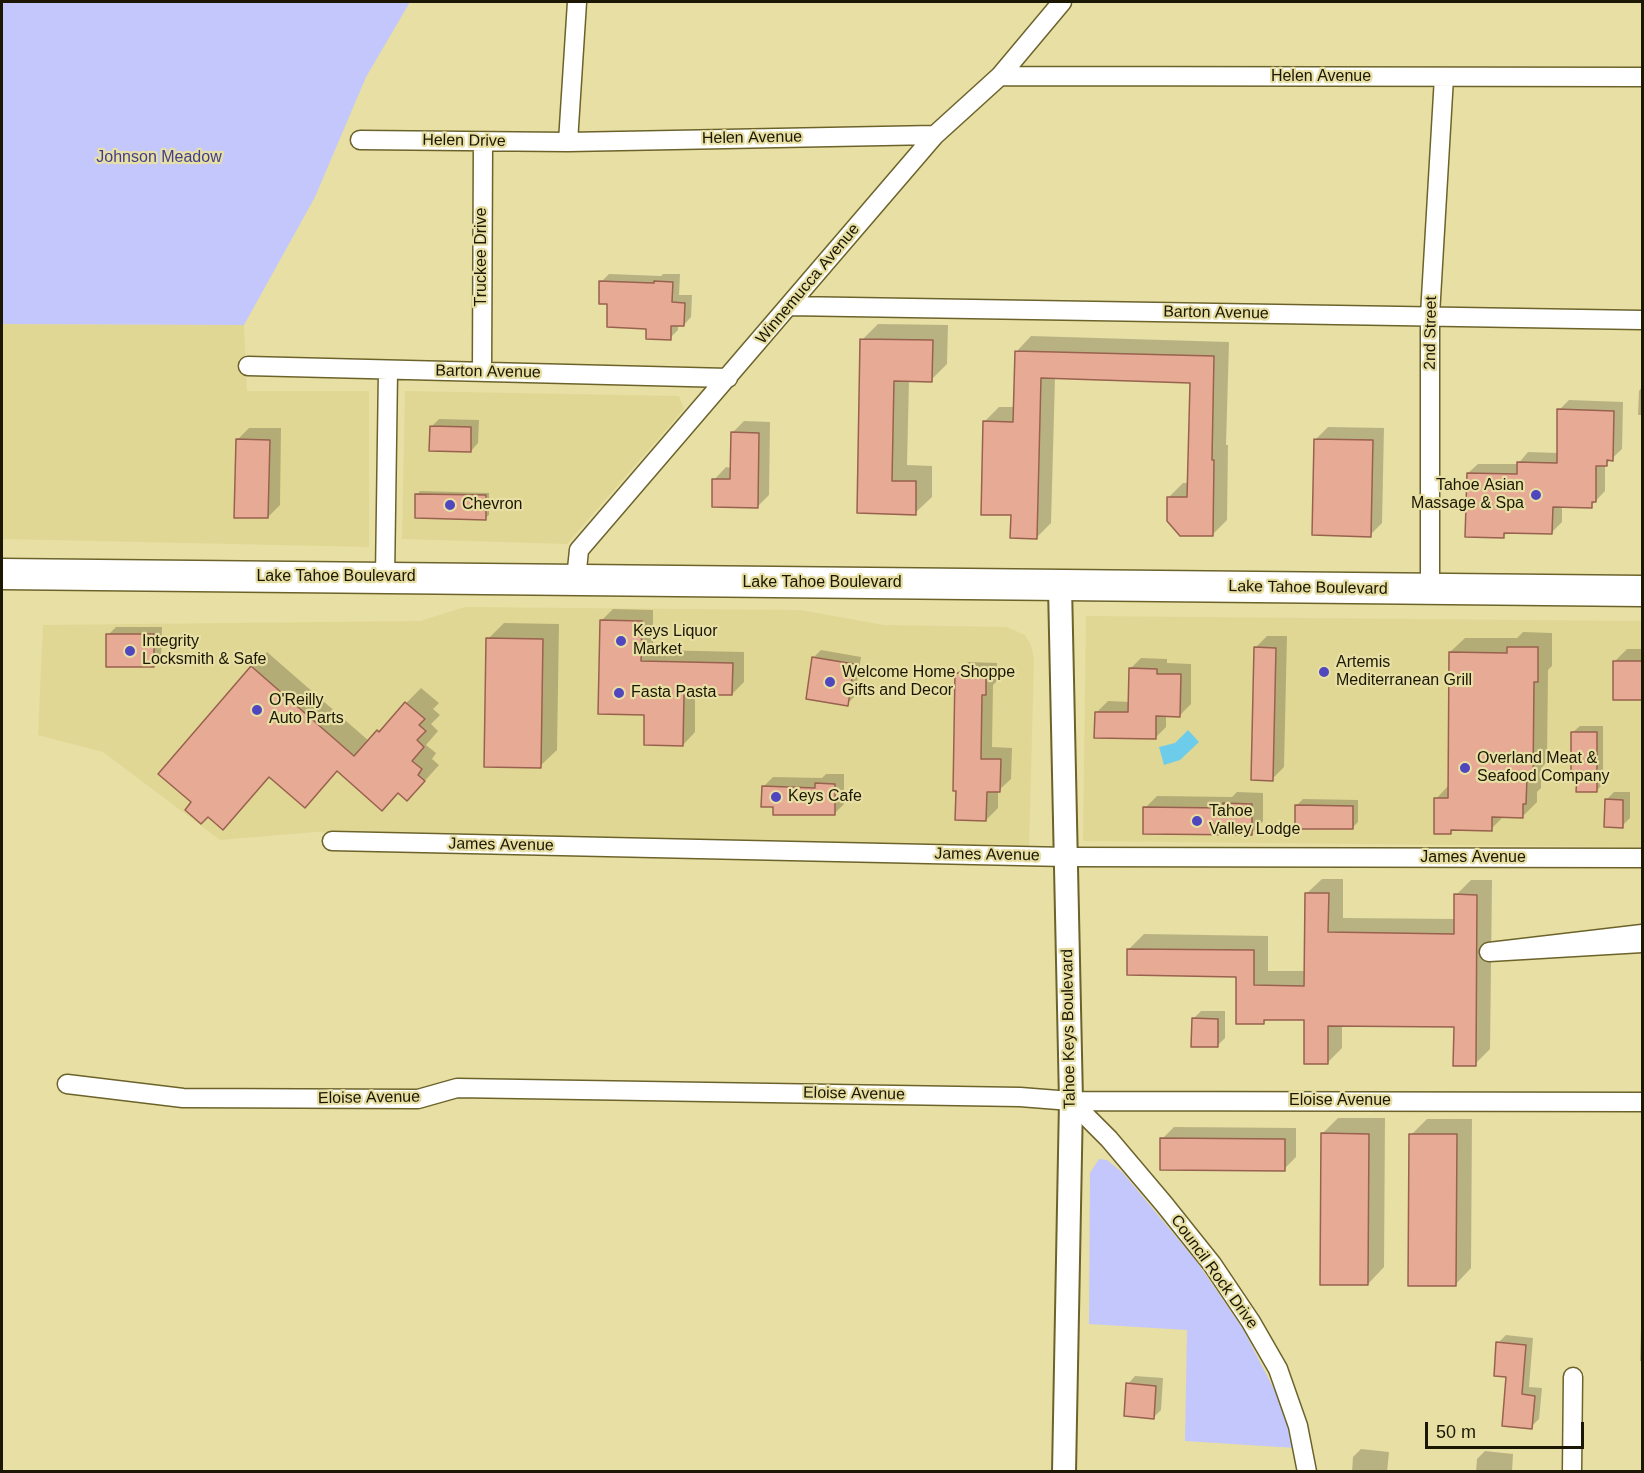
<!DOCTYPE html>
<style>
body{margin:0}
#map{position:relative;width:1644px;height:1473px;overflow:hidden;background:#e7dfa4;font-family:Arial,sans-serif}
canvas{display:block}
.frame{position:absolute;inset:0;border:3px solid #1b1702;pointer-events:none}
.scale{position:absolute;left:1425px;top:1422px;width:159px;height:27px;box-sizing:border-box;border:3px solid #1b1702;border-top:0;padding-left:8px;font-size:18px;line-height:21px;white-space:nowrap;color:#1b1702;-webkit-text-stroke:4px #e7dfa4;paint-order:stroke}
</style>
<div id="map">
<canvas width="1644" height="1473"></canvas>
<div class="frame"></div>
<div class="scale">50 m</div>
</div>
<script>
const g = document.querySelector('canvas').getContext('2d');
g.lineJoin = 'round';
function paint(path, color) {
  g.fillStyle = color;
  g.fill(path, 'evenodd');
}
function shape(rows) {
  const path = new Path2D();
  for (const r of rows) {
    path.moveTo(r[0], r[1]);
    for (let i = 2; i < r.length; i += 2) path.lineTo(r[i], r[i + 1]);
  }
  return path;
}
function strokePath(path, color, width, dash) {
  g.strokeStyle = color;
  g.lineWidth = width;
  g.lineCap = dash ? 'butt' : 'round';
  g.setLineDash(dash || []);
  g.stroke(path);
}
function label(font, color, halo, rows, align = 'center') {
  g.font = font + ' Arial,sans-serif';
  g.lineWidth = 4.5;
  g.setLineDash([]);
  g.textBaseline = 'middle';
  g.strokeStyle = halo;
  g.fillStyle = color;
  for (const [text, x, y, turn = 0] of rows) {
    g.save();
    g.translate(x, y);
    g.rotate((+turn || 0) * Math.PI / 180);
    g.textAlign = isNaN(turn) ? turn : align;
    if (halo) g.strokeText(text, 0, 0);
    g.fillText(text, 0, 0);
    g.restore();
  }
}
paint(shape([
 [2,324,244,325,247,391,369,391,369,547,2,539],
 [405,391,679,396,684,409,567,544,402,539],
 [465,607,800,610,884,625,1007,627,1025,635,1031,645,1034,659,1029,848,316,832,220,840,103,752,38,735,43,625,420,621],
 [1086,616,1642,621,1642,847,1083,841]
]), '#e1d794');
paint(shape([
 [2,2,410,2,366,77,315,197,244,325,2,324],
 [1099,1159,1107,1160,1123,1173,1197,1262,1243,1329,1278,1397,1296,1448,1185,1441,1187,1330,1089,1324,1090,1173]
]), '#c3c7fb');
paint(shape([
 [1188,730,1199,742,1180,760,1164,765,1159,747,1175,743]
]), '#6cccea');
paint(shape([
 [609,274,661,276,663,274,680,274,679,295,692,295,691,317,684,325,678,325,678,330,670,338,647,327,609,302,601,282],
 [878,324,948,325,947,364,931,380,909,380,907,465,932,466,932,497,915,513,859,512,862,340],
 [1031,336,1229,342,1226,445,1228,445,1227,520,1212,535,1168,498,1183,483,1189,483,1191,381,1055,377,1051,523,1036,538,1012,514,984,422,999,407,1015,407,1017,351],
 [1642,387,1642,415,1638,415,1639,391],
 [1569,400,1623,402,1622,449,1605,465,1605,491,1591,506,1562,505,1562,522,1552,532,1508,531,1503,537,1468,473,1478,464,1518,464,1528,452,1558,453,1559,410],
 [439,419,479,420,478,443,471,451,431,427],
 [744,421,770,422,769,495,757,507,714,480,726,467,731,468,732,433],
 [1328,427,1384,428,1382,523,1370,535,1316,439],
 [249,428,281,428,280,505,268,517,237,440],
 [420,491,489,493,489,515,485,518,417,495],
 [613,609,653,610,653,650,744,652,744,682,732,694,695,693,695,732,683,745,646,713,601,621],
 [504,623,559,624,557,750,540,766,488,639],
 [116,627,162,627,161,658,154,666,108,635],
 [1523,632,1552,633,1552,666,1548,670,1547,762,1541,768,1541,788,1537,792,1537,802,1523,816,1504,816,1491,829,1454,829,1451,832,1436,799,1449,785,1450,652,1465,638,1517,638],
 [1267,636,1287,636,1284,767,1272,779,1255,648],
 [1627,649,1642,649,1642,699,1614,699,1615,661],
 [821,650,861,657,855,696,847,704,813,658],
 [267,652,369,741,421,688,439,703,433,709,440,715,431,724,438,731,426,745,436,753,432,759,439,765,422,784,399,792,338,770,270,776,223,828,193,802,252,667],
 [1141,658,1167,659,1167,663,1191,664,1191,704,1180,715,1166,715,1166,727,1155,738,1097,712,1108,701,1130,702,1130,669],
 [968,662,997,663,997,681,993,685,992,747,1012,748,1011,779,998,791,998,808,986,820,956,674],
 [1580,726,1603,726,1603,784,1596,791,1578,773,1573,732],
 [826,774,844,774,844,804,834,814,774,806,763,787,773,777,822,778],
 [1237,792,1263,793,1263,821,1251,834,1145,808,1157,796,1232,797],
 [1614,792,1630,792,1630,818,1622,826,1606,800],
 [1303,799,1358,800,1358,822,1352,828,1297,805],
 [1322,879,1343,879,1343,918,1456,919,1456,895,1471,880,1492,880,1490,1049,1475,1064,1455,1026,1342,1025,1342,1048,1327,1063,1306,1019,1267,1019,1263,1023,1238,975,1129,949,1144,934,1268,936,1268,971,1306,971,1307,893],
 [1201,1011,1225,1011,1225,1038,1217,1046,1193,1019],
 [1338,1118,1385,1118,1384,1267,1368,1284,1322,1134],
 [1427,1119,1472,1119,1471,1268,1455,1285,1411,1135],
 [1174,1127,1296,1128,1296,1157,1284,1169,1162,1139],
 [1642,1329,1642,1361,1640,1361,1641,1331],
 [1506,1335,1533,1338,1529,1387,1542,1388,1539,1419,1531,1427,1507,1376,1498,1343],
 [1135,1376,1163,1378,1161,1410,1153,1418,1128,1384],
 [1361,1449,1389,1452,1387,1472,1352,1472,1353,1457],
 [1485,1451,1513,1454,1512,1472,1476,1472,1477,1459]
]), '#0003');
const building = shape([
 [599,281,654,283,654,281,673,282,672,302,685,303,684,326,671,326,671,340,646,339,646,329,607,327,607,304,599,304,599,281],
 [860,339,933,340,932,382,894,381,892,481,916,481,916,515,857,513,860,339],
 [1015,351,1214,356,1212,460,1214,460,1213,536,1180,536,1167,521,1167,497,1187,497,1190,383,1041,378,1037,539,1010,538,1011,515,981,515,983,421,1013,422,1015,351],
 [1557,409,1614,411,1613,461,1607,460,1607,466,1596,466,1596,502,1592,502,1592,508,1553,507,1552,534,1504,533,1504,538,1465,537,1467,473,1517,474,1517,462,1557,463,1557,409],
 [430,426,471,427,471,452,429,451,430,426],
 [731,432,759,433,758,508,712,507,712,479,730,479,731,432],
 [236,439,270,440,268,518,234,518,236,439],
 [1314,439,1373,440,1371,537,1312,535,1314,439],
 [415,494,486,495,486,520,415,518,415,494],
 [600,620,642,621,641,661,733,663,732,695,684,695,683,746,644,745,644,715,598,714,600,620],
 [106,634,154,634,154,667,106,667,106,634],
 [486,638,543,639,541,768,484,767,486,638],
 [1254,647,1276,648,1273,781,1251,780,1254,647],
 [1507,647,1538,647,1538,682,1534,682,1533,778,1527,778,1526,804,1523,804,1523,818,1492,817,1492,831,1451,830,1451,834,1434,834,1434,798,1448,798,1449,652,1507,653,1507,647],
 [812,657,854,664,848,706,806,699,812,657],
 [1613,661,1642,661,1642,700,1613,700,1613,661],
 [251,666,354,756,377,730,379,732,405,702,425,719,419,725,426,731,417,740,424,747,412,761,422,769,418,775,425,781,407,801,398,793,382,811,337,771,305,808,269,777,223,830,208,817,201,824,185,810,191,802,158,774,251,666],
 [1129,668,1157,669,1157,674,1181,674,1180,717,1156,716,1156,739,1094,738,1095,712,1128,712,1129,668],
 [955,673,986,674,986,695,982,695,981,759,1001,759,1000,792,987,792,986,821,955,820,956,791,953,791,955,673],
 [1571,732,1597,732,1597,792,1576,792,1577,775,1571,775,1571,732],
 [815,783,835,784,835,815,773,815,773,807,761,807,762,786,815,788,815,783],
 [1605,799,1623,800,1623,828,1604,827,1605,799],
 [1223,803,1252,804,1252,835,1143,834,1143,807,1223,808,1223,803],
 [1295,805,1353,806,1353,829,1295,829,1295,805],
 [1305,893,1329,893,1328,932,1454,934,1454,894,1477,895,1476,1066,1453,1066,1454,1027,1328,1026,1328,1064,1304,1064,1304,1020,1264,1020,1264,1024,1236,1024,1236,977,1127,975,1127,949,1254,950,1254,985,1304,986,1305,893],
 [1192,1018,1218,1019,1218,1047,1191,1047,1192,1018],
 [1321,1133,1369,1134,1368,1285,1320,1285,1321,1133],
 [1409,1134,1457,1134,1456,1286,1408,1286,1409,1134],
 [1160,1138,1285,1139,1285,1171,1160,1170,1160,1138],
 [1496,1342,1526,1345,1522,1394,1535,1396,1532,1429,1502,1426,1506,1377,1494,1376,1496,1342],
 [1126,1383,1156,1386,1154,1419,1124,1416,1126,1383]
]);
paint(building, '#e6aa95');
strokePath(building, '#98624e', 1.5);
const minor = shape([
 [1000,76,1642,77],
 [360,140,568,142,935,135],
 [568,142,577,2],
 [789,306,1642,320],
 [248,366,728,378],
 [482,372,483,142],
 [385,577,388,371],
 [576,579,579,550,935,135,1000,76,1062,2],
 [1430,589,1430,315,1444,77],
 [332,841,1066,857,1642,858],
 [1642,934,1489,952,1642,943],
 [67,1084,183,1098,418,1099,457,1088,1020,1097,1071,1101,1642,1102],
 [1071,1101,1109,1139,1164,1204,1212,1264,1251,1322,1278,1369,1298,1426,1307,1472],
 [1572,1472,1573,1377]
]);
const tertiary = shape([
 [1060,586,1071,1101,1064,1472]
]);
const trunk = shape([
 [2,574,1642,591]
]);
strokePath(minor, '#6c632b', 21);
strokePath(tertiary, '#6c632b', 26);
strokePath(trunk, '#6c632b', 33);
strokePath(minor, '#fff', 18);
strokePath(tertiary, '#fff', 22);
strokePath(trunk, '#fff', 30);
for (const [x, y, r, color] of [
 [1536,495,6,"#5047be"],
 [450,505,6,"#5047be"],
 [621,641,6,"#5047be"],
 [130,651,6,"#5047be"],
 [1324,672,6,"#5047be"],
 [830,682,6,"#5047be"],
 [619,693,6,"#5047be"],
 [257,710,6,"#5047be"],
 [1465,768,6,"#5047be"],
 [776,797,6,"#5047be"],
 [1197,821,6,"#5047be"]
]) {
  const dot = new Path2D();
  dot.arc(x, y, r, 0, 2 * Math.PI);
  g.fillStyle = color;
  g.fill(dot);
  strokePath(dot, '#e7dfa4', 2);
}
label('16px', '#1b1702', '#e7dfa4', [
 ["Helen Avenue",1321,77],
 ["Helen Avenue",752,138,-1],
 ["Helen Drive",464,141,1],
 ["Truckee Drive",482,257,-90],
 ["Winnemucca Avenue",808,284,-50],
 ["Barton Avenue",1216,313,1],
 ["2nd Street",1431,333,-89],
 ["Barton Avenue",488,372,1],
 ["Lake Tahoe Boulevard",336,577],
 ["Lake Tahoe Boulevard",822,583],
 ["Lake Tahoe Boulevard",1308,588,1],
 ["James Avenue",501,845,1],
 ["James Avenue",987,855,1],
 ["James Avenue",1473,858],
 ["Tahoe Keys Boulevard",1069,1029,-91],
 ["Eloise Avenue",854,1094,1],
 ["Eloise Avenue",369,1098,-1],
 ["Eloise Avenue",1340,1101],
 ["Council Rock Drive",1214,1272,54]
]);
label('16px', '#413e8e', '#e7dfa4', [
 ["Johnson Meadow",159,158]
]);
label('16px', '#1b1702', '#e7dfa4', [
 ["Tahoe Asian",1524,486,"right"],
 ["Massage & Spa",1524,504,"right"],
 ["Chevron",462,505],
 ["Keys Liquor",633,632],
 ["Market",633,650],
 ["Integrity",142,642],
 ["Locksmith & Safe",142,660],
 ["Artemis",1336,663],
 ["Mediterranean Grill",1336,681],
 ["Welcome Home Shoppe",842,673],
 ["Gifts and Decor",842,691],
 ["Fasta Pasta",631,693],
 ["O'Reilly",269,701],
 ["Auto Parts",269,719],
 ["Overland Meat &",1477,759],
 ["Seafood Company",1477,777],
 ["Keys Cafe",788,797],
 ["Tahoe",1209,812],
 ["Valley Lodge",1209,830]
], 'left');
</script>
